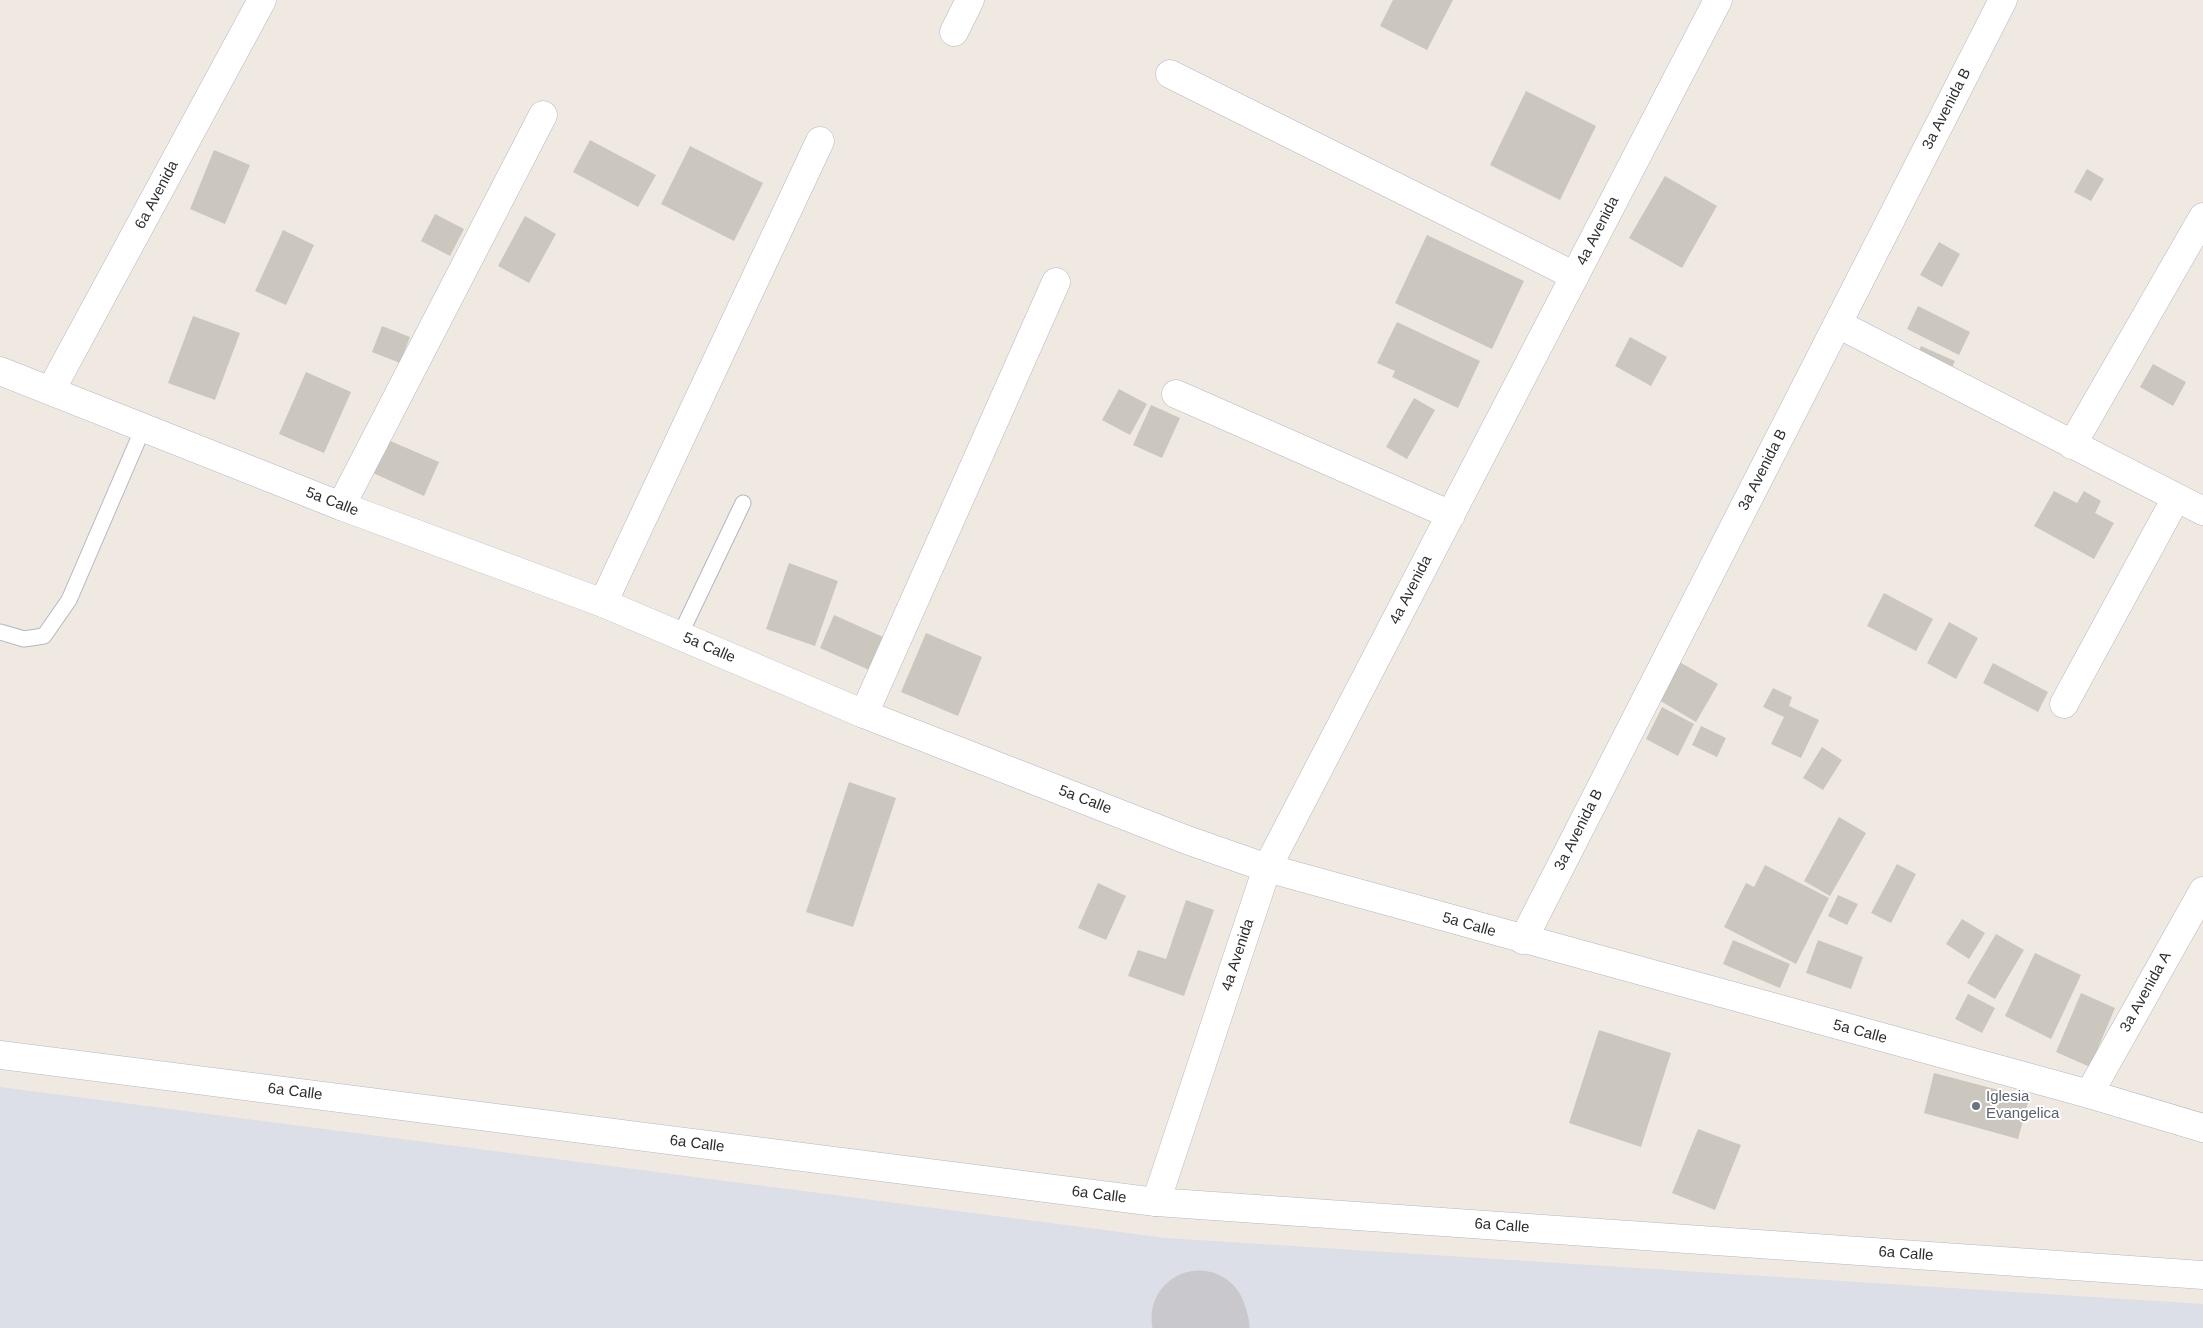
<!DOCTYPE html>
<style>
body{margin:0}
canvas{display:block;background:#efe9e1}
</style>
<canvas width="2203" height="1328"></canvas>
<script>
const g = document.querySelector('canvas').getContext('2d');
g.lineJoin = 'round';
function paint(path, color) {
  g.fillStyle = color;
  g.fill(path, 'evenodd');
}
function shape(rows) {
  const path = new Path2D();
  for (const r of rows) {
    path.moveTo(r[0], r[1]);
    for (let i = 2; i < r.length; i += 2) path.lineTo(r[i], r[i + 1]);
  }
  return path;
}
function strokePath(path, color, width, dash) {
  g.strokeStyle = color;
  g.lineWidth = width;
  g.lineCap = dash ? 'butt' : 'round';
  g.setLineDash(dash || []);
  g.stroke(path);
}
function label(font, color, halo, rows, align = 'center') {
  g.font = font + ' Helvetica,sans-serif';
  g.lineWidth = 4;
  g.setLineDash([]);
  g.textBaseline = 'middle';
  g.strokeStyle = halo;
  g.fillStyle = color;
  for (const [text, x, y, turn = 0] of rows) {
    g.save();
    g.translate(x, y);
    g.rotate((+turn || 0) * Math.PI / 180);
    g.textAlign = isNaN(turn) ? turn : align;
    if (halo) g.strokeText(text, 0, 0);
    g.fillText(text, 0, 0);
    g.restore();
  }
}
paint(shape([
 [0,1087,1166,1238,2203,1304,2203,1328,0,1328]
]), '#dcdee8');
strokePath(shape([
 [1199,1318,1202,1328]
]), '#c9c8cc', 95);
paint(shape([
 [1393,0,1453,0,1427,50,1380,26],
 [1526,91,1596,126,1560,200,1490,165],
 [590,140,656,175,638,207,573,172],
 [690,146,763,183,734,241,661,204],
 [214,150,250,165,225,224,190,209],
 [2087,169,2104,179,2091,201,2074,192],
 [1665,176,1717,206,1682,268,1629,238],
 [435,214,464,229,450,256,421,241],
 [525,216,556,234,529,283,498,266],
 [283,230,314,245,286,305,255,291],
 [1427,235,1524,281,1492,349,1395,303],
 [1939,242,1960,254,1942,287,1920,275],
 [1918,306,1970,332,1959,355,1907,329],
 [193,316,240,333,215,400,168,383],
 [1397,322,1480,361,1458,408,1392,377,1395,371,1377,363],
 [382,326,410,337,400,363,372,352],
 [1630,337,1667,357,1651,386,1615,366],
 [1921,346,1955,361,1949,375,1915,359],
 [2153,364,2186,382,2173,406,2140,387],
 [306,372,351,392,324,453,279,434],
 [1119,389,1147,404,1130,435,1102,420],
 [1414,398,1435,410,1407,459,1386,447],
 [1151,405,1180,418,1162,458,1133,445],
 [388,440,439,462,424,496,373,473],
 [2054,491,2077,503,2084,491,2101,501,2095,513,2114,523,2094,559,2034,526],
 [789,563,838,581,815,646,766,629],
 [1884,593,1933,619,1916,651,1867,626],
 [834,615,892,641,878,674,820,648],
 [1949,622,1978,638,1956,679,1927,663],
 [926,633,982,657,958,716,901,692],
 [1676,660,1718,684,1696,722,1654,697],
 [1993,663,2048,692,2038,712,1983,683],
 [1773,688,1792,697,1789,706,1819,720,1801,758,1771,744,1784,717,1763,707],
 [1662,707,1694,724,1678,756,1646,739],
 [1701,726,1726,738,1717,757,1692,745],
 [1822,747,1842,760,1823,790,1803,778],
 [849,782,896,798,853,927,806,912],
 [1839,817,1866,833,1830,896,1804,881],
 [1897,864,1916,874,1891,923,1871,913],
 [1765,865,1829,898,1796,964,1724,927,1746,883,1754,887],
 [1098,883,1126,896,1106,940,1078,928],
 [1838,895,1858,904,1847,925,1828,916],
 [1186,900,1214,910,1184,996,1128,976,1138,950,1166,959],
 [1962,919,1985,933,1969,959,1946,944],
 [1996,934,2024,950,1995,999,1967,983],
 [1733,940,1790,964,1780,988,1723,964],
 [1818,940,1863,957,1851,989,1806,973],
 [2035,953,2081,975,2051,1039,2005,1016],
 [2081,993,2115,1008,2090,1067,2056,1052],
 [1968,994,1995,1008,1982,1033,1955,1019],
 [1599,1030,1671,1053,1641,1147,1569,1123],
 [1934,1073,2029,1098,2018,1139,1924,1113],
 [1698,1129,1741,1145,1715,1210,1672,1193]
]), '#cbc7bf');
const service = shape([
 [0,632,24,639,44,636,69,600,144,426],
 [680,635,743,503]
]);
const minor = shape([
 [954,32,970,0],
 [1170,74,1575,276],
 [1838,324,2203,511],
 [51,390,262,0],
 [1176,394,1451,515],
 [2072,445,2203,217],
 [341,506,543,115],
 [603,603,820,141],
 [2064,704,2176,498],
 [864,714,1056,282],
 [1523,940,2003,0],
 [2089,1094,2203,891],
 [1156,1202,1267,868,1718,0]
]);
const tertiary = shape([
 [0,1055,1156,1202,2203,1275]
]);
const secondary = shape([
 [0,371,341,506,603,603,864,714,1187,840,1267,868,2089,1094,2203,1128]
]);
strokePath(service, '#b4b7c1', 17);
strokePath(minor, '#b4b7c1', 29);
strokePath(tertiary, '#b4b7c1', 29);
strokePath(secondary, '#b4b7c1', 29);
strokePath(service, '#fff', 15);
strokePath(minor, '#fff', 28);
strokePath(tertiary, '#fff', 28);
strokePath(secondary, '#fff', 28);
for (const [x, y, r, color] of [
 [1976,1106,5,"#6b7280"]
]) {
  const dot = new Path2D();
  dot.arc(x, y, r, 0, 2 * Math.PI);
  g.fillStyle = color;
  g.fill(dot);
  strokePath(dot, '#fff', 2);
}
label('15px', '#2e2e2e', '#fff', [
 ["3a Avenida B",1947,109,-63],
 ["6a Avenida",157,195,-62],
 ["4a Avenida",1598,231,-63],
 ["3a Avenida B",1763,470,-63],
 ["5a Calle",332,502,21],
 ["4a Avenida",1411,590,-63],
 ["5a Calle",709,648,23],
 ["5a Calle",1085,800,21],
 ["3a Avenida B",1579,830,-63],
 ["5a Calle",1469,925,16],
 ["4a Avenida",1238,955,-72],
 ["3a Avenida A",2146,992,-61],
 ["5a Calle",1860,1032,15],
 ["6a Calle",295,1092,7],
 ["6a Calle",697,1144,7],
 ["6a Calle",1099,1195,7],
 ["6a Calle",1502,1226,4],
 ["6a Calle",1906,1254,4]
]);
label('15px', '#5b616d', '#fff', [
 ["Iglesia",1986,1097],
 ["Evangelica",1986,1114]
], 'left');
</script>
